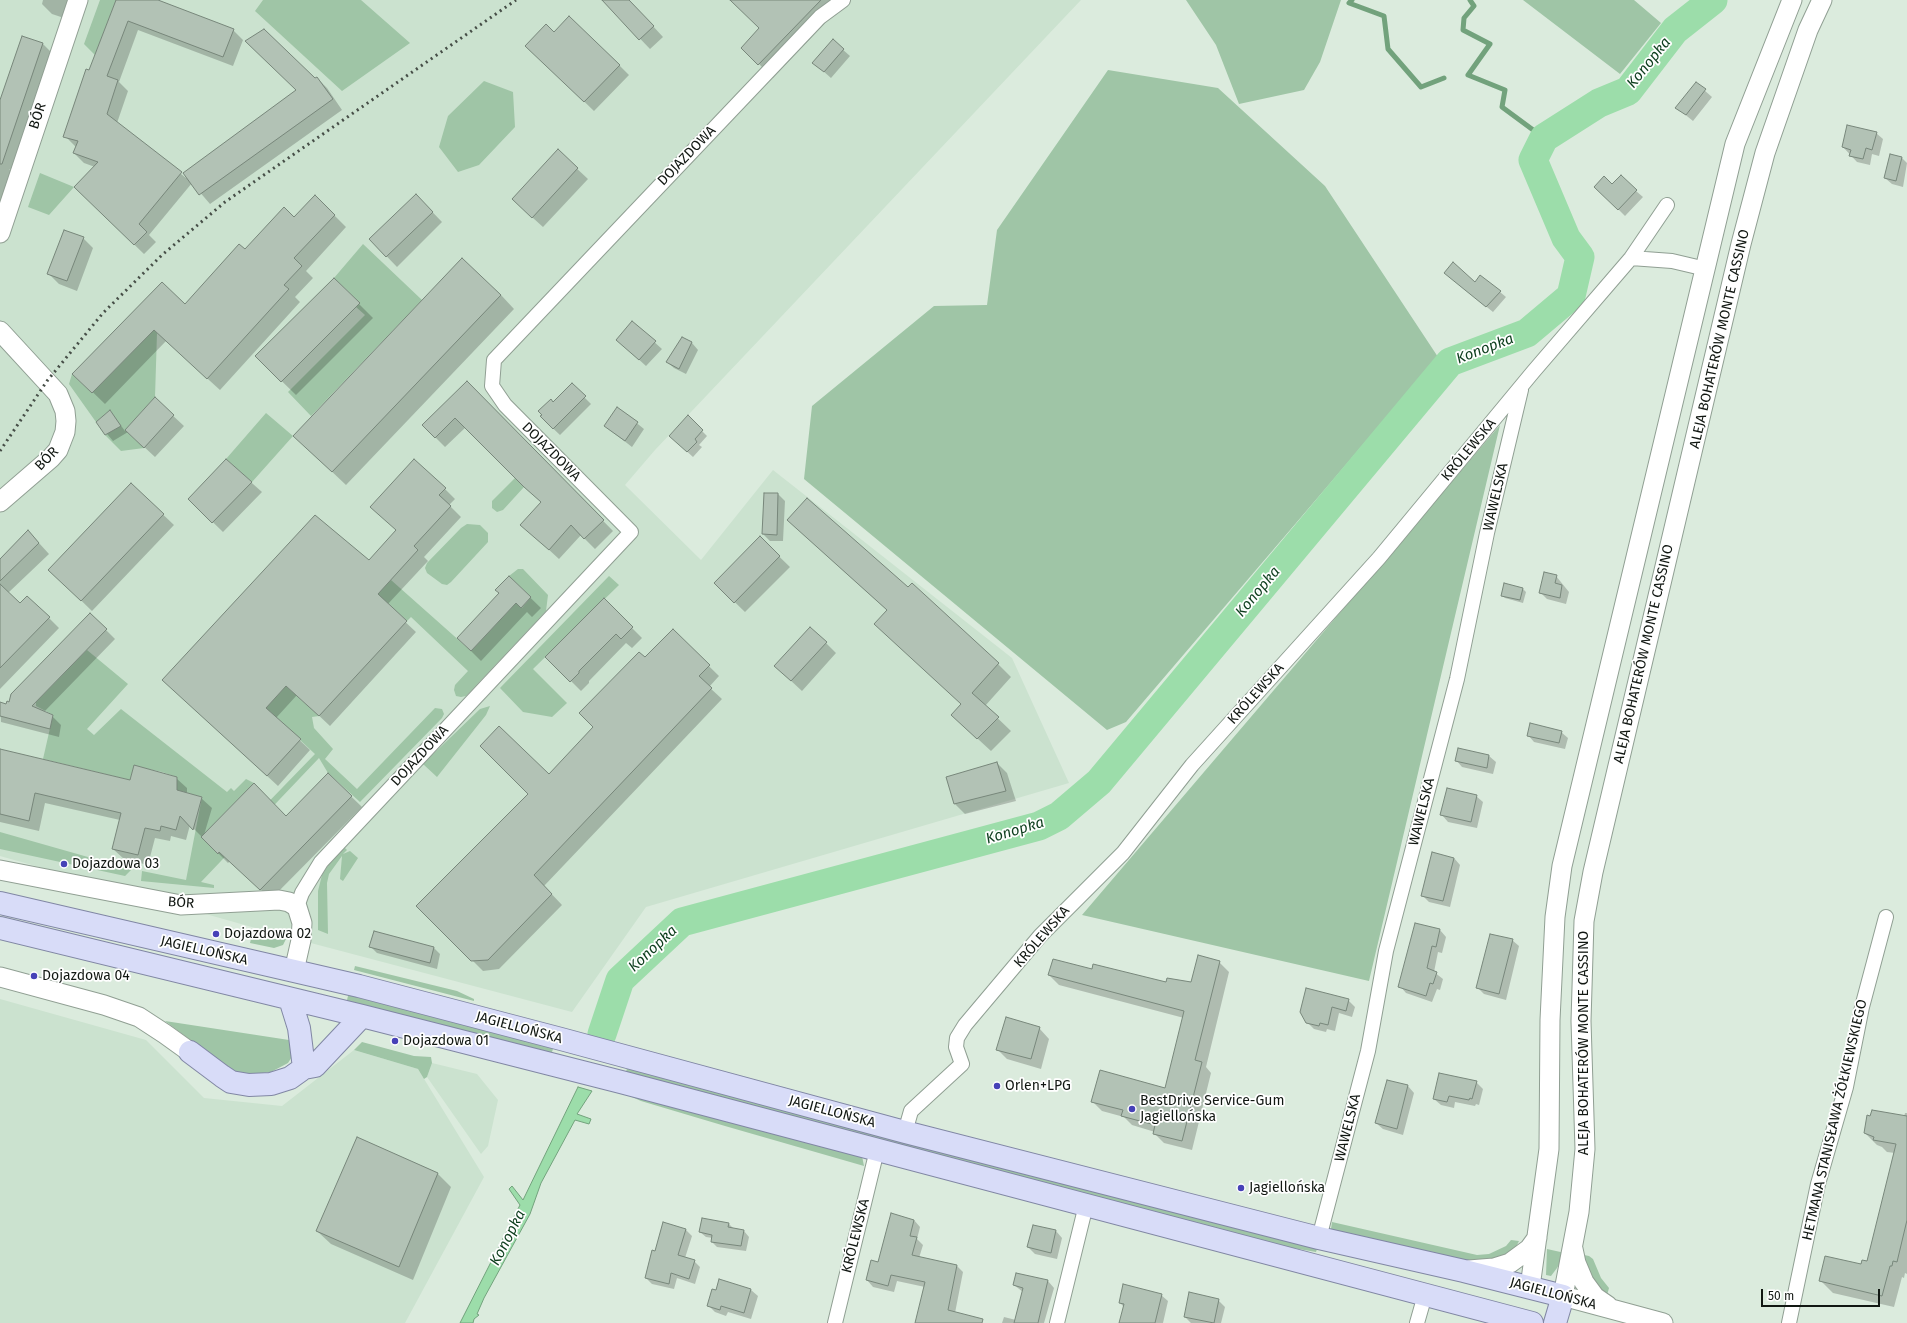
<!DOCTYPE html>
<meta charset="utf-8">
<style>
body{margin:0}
#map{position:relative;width:1907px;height:1323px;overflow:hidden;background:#dbebdd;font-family:"Fira Sans",sans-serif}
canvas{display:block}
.scale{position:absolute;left:1761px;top:1289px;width:119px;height:18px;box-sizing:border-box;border:2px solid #111712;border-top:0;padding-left:5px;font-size:12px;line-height:14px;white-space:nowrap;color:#111712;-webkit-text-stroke:3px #fff;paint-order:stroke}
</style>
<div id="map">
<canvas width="1907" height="1323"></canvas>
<div class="scale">50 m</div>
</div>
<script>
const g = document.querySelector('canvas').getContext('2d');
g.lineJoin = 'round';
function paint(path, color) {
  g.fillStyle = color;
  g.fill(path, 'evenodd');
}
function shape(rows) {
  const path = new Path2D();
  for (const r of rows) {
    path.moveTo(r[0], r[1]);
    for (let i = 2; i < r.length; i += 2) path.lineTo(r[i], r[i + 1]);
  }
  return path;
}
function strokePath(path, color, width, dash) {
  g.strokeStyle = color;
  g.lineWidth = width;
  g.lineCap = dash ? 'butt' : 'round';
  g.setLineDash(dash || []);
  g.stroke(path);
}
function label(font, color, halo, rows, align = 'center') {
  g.font = font + ' "Fira Sans",sans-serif';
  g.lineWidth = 3.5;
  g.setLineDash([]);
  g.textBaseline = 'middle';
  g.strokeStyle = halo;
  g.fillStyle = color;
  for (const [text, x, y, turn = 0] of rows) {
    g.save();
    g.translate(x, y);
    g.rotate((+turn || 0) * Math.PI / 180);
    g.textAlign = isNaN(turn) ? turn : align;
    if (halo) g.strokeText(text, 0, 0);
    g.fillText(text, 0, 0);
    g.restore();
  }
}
paint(shape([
 [0,0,1081,0,655,450,625,485,701,560,773,470,1012,658,1069,783,646,907,572,1012,273,933,0,856],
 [0,999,146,1040,204,1098,282,1106,354,1050,418,1069,484,1177,405,1323,0,1323],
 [432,1063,477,1074,498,1100,488,1146,481,1154,427,1077]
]), '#cbe2cf');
paint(shape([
 [100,0,116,0,95,55,84,44],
 [263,0,361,0,410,43,342,91,255,11],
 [1186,0,1341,0,1320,62,1304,90,1239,104,1216,45],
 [1523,0,1634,0,1661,23,1620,74],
 [1108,70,1218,88,1325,186,1438,357,1126,722,1107,730,804,479,812,406,934,306,987,305,997,230],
 [484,81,513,92,515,127,479,165,458,172,439,147,448,116],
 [40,173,74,187,49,215,28,207],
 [363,244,422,300,311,416,288,392,365,315,356,307,360,303,334,278],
 [154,330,157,333,155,397,125,430,144,448,121,451,105,435,120,426,110,410,96,422,69,384,72,374,92,393],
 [266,413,293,436,252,482,226,459],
 [1500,425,1369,981,1082,915],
 [515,478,524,487,503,510,497,512,492,508,492,501],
 [467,524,480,525,488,533,488,542,451,582,447,585,442,584,427,573,425,568,427,563,461,528],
 [518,569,523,569,548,595,546,611,466,696,461,697,456,696,454,690,455,685,468,671,411,617,407,621,377,594,391,580,471,651,516,603,522,608,531,597,509,576],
 [609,576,619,585,533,669,567,703,552,717,523,712,500,688],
 [87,650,128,684,87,729,94,735,121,709,227,792,231,788,234,791,246,779,254,783,201,837,218,854,315,754,266,708,286,686,319,716,312,717,314,728,333,749,325,759,357,789,435,708,442,709,444,714,442,718,360,802,328,773,319,758,201,882,214,885,214,888,141,881,142,871,186,880,202,797,177,790,177,777,162,772,134,766,130,780,43,759,53,715,36,706,36,702],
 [490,706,486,715,437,777,423,764,480,709],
 [0,832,109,863,132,869,125,876,0,849],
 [344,847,347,850,343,854,350,851,358,858,343,881,340,879,342,856,329,874,327,883,328,934,318,930,318,891,322,875,334,856],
 [251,939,286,939,283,945,274,948,250,943],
 [355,966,457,991,474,999,474,1001,354,970],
 [349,992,554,1046,551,1055,346,1004],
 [165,1021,289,1040,295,1052,288,1063,271,1072,254,1074,240,1073,232,1071],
 [362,1042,414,1056,431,1057,432,1063,427,1077,424,1079,418,1069,354,1050],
 [628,1065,1318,1246,1316,1252,1275,1245,625,1075],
 [623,1093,862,1156,864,1166,725,1126,641,1101],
 [1332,1222,1477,1255,1489,1254,1506,1246,1511,1240,1519,1241,1515,1249,1505,1257,1476,1263,1334,1233,1331,1229],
 [1547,1249,1565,1253,1557,1268,1551,1276,1546,1275],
 [1584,1255,1589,1256,1593,1259,1601,1278,1609,1288,1607,1295,1602,1293,1587,1272]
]), '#9fc5a6');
const water = shape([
 [578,1087,592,1091,577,1114,591,1119,589,1124,575,1120,541,1183,530,1214,484,1298,477,1314,479,1315,474,1319,473,1323,460,1323,520,1205,509,1189,512,1186,523,1200,578,1087]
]);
paint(water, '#9cddaa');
strokePath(water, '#72a27c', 1);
paint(shape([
 [43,0,70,0,64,18,52,14,42,4],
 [117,0,155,0,233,30,243,40,233,66,138,30,119,82,128,91,117,123,186,178,317,78,327,88,342,110,210,204,192,183,149,235,156,242,144,254,85,197,95,167,84,163,74,153,76,147,65,136],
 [603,0,629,0,663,37,650,49],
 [731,0,847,0,773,78,756,61,760,28],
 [554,33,619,65,629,75,594,111,536,55],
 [833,41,850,56,831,78,814,63],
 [43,44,53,54,14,171,9,169,16,176,7,202,0,200,0,104],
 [1696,83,1712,97,1693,121,1677,108],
 [1876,133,1883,139,1879,156,1872,154,1870,165,1857,162,1843,147],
 [558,151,588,179,543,227,523,209],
 [1891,155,1902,158,1907,163,1903,187,1892,184,1885,178],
 [1612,185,1636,191,1643,197,1625,216,1602,193],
 [416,195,442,222,397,267,370,239],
 [334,215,346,227,306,271,313,278,295,297,300,302,220,390,166,341,105,404,74,374,185,305,245,250,294,219],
 [83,238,93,248,77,291,59,284,49,274],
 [1451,278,1475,283,1500,292,1506,297,1493,312],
 [334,279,373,318,296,395,256,356],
 [501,295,514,309,346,485,308,449],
 [632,322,662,349,646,366,624,346],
 [682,338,692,343,698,350,686,374,674,368,667,362],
 [467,382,613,531,595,549,581,535,559,559,522,525,542,503,466,427,445,447,423,425],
 [572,385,591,404,560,435,541,417],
 [155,399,184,426,155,457,128,432,113,441,97,422,110,411,125,431],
 [618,408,644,429,632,447,605,426],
 [688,417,707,436,699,445,702,447,693,457,670,436],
 [226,460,262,492,223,532,189,499],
 [131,484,174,525,92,611,60,580],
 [445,489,455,499,449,505,461,517,424,557,428,561,387,605,416,632,330,726,297,695,276,718,310,750,278,786,174,690,369,562],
 [765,494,778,494,785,501,783,541,770,541,763,534],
 [788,520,908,589,998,664,1011,677,985,706,1011,731,991,751,966,728,962,705,888,611],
 [28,531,49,554,8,593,20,605,49,618,59,628,0,689,0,559],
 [760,538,790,567,745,612,715,583],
 [1556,576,1569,592,1566,604,1547,599,1540,592],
 [509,577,541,608,532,617,527,612,481,661,458,638,500,594],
 [1505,585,1523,589,1526,592,1523,603,1505,598,1502,595],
 [604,600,642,638,632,648,626,643,589,681,589,683,581,691,547,657],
 [90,614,115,639,44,712,52,716,61,725,59,737,1,722,0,703,7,706,10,704],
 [673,631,719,676,709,687,722,699,544,886,562,905,499,969,483,971,418,906,549,775,594,727,645,659],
 [826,643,836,653,802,691,775,666],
 [1561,732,1568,738,1565,749,1534,742,1528,735],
 [0,750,131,781,176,778,187,788,187,794,201,798,212,808,204,835,286,818,328,774,362,807,271,899,230,861,228,863,190,825,186,840,171,836,170,841,155,838,148,865,124,859,113,849,120,820,45,803,39,831,0,822],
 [1489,756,1496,762,1493,774,1462,767,1456,760],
 [997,763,1007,773,1016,801,965,814,955,804,947,778],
 [1476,796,1483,802,1477,828,1448,822,1442,815],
 [1454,858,1460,865,1450,907,1429,902,1422,895],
 [1440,930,1446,937,1442,953,1438,952,1434,972,1443,979,1440,990,1437,989,1432,1002,1406,993,1400,986],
 [1512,940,1519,946,1506,1000,1484,994,1477,987],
 [371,947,434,948,440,954,437,969,377,953],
 [1219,962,1229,972,1206,1067,1211,1073,1192,1150,1164,1143,1154,1133,1155,1132,1132,1125,1124,1117,1102,1111,1092,1101,1166,1089,1184,1018,1059,985,1049,975,1093,970,1167,983,1192,983],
 [1348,1000,1355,1007,1352,1017,1339,1013,1335,1031,1327,1029,1326,1032,1314,1029,1307,1022,1301,1012],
 [1039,1028,1049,1039,1041,1069,1007,1059,997,1049],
 [1476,1082,1483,1089,1479,1105,1476,1104,1475,1106,1455,1102,1454,1108,1441,1105,1434,1099],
 [1408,1086,1414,1093,1403,1135,1383,1129,1376,1123],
 [1905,1113,1907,1113,1907,1274,1905,1273,1904,1278,1902,1277,1894,1307,1833,1293,1820,1280,1868,1262,1895,1153,1887,1152,1882,1147,1877,1145,1865,1133,1904,1117],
 [437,1173,451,1187,413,1280,331,1244,317,1231],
 [914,1220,920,1227,917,1239,923,1245,919,1258,957,1266,963,1272,955,1313,976,1323,916,1323,925,1287,897,1281,894,1292,873,1287,867,1280],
 [664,1224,686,1230,692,1236,685,1258,694,1261,700,1267,695,1284,677,1278,674,1289,652,1284,646,1278],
 [729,1224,734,1229,744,1231,749,1237,746,1251,717,1247,712,1242,713,1238,706,1237,700,1232],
 [1034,1226,1056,1231,1062,1238,1057,1259,1035,1254,1028,1247],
 [719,1280,751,1290,758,1296,751,1319,728,1312,726,1316,715,1312,709,1306,716,1292],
 [1048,1281,1054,1288,1044,1323,1002,1323,1004,1317,1016,1320,1023,1292,1014,1285],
 [1161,1295,1168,1301,1163,1323,1120,1323,1124,1307,1120,1303],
 [1218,1300,1225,1307,1221,1323,1191,1323,1185,1317]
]), '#0003');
strokePath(shape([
 [1352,0,1349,3,1384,16,1388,49,1421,87,1444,78],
 [1470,0,1474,6,1464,18,1463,30,1490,44,1468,75,1505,90,1502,107,1544,138]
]), '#72a27c', 5);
strokePath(shape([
 [602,1034,620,980,682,922,1039,826,1059,816,1099,782,1450,362,1527,333,1571,296,1580,257,1566,238,1533,160,1544,138,1599,103,1628,91,1675,30,1713,0]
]), '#9cddaa', 29);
const building = shape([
 [116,0,158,0,234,29,223,57,128,21,107,76,118,80,107,114,182,172,139,224,147,232,134,245,74,187,98,162,73,153,78,141,63,137,86,69,89,70,116,0],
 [602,0,629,0,654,26,639,40,602,0],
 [730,0,821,0,758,65,741,48,759,28,730,0],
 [569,16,620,65,584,102,525,46,546,24,554,32,569,16],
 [264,29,315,78,317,77,333,99,199,195,183,173,296,90,245,41,264,29],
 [22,36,43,43,2,164,0,164,0,100,22,36],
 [833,39,844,49,824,72,812,63,833,39],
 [1696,82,1706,89,1686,115,1675,108,1696,82],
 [1847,125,1877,132,1872,150,1866,148,1863,159,1849,156,1851,150,1842,147,1847,125],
 [558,149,578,168,532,218,512,199,558,149],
 [1890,154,1902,157,1896,181,1884,178,1890,154],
 [1621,175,1637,190,1618,210,1594,187,1604,176,1612,184,1621,175],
 [416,194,433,212,386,257,369,239,416,194],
 [315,195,335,215,294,258,302,266,284,285,289,289,207,379,154,330,92,393,72,374,162,282,185,304,239,244,245,249,284,207,294,217,315,195],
 [64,230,84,237,67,281,47,274,64,230],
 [462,258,501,295,332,472,293,436,462,258],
 [1453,262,1475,282,1480,275,1501,291,1486,307,1444,273,1453,262],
 [334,278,360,303,281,382,255,356,334,278],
 [632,321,656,341,639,360,616,340,632,321],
 [682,337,692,342,679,369,666,362,682,337],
 [467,381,604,520,584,539,571,525,549,550,520,525,541,502,524,487,455,418,435,438,422,425,467,381],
 [572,383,586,396,553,429,540,416,542,415,538,411,551,399,553,402,572,383],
 [155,397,174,415,144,448,125,430,155,397],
 [617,407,638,422,625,441,604,426,617,407],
 [110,410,121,426,105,435,96,422,110,410],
 [688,415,703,430,695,439,697,442,687,452,669,436,688,415],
 [226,459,252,482,212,523,188,499,226,459],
 [414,459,446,488,439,495,451,506,414,546,418,550,378,594,407,621,319,716,286,686,266,708,301,739,267,776,162,680,315,515,369,560,396,530,370,507,414,459],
 [131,483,164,514,81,601,48,570,131,483],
 [764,493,778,493,777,535,762,534,764,493],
 [807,498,908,587,912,583,999,663,972,693,999,717,977,739,951,715,961,704,874,624,887,610,787,520,807,498],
 [28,530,39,543,0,581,0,559,28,530],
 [760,536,780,556,734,603,714,583,760,536],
 [1544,572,1557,575,1555,583,1562,585,1560,598,1539,593,1544,572],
 [509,576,531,597,521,608,516,603,471,651,457,638,499,593,495,590,509,576],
 [1504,583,1523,588,1520,600,1501,596,1504,583],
 [0,584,20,603,27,596,50,617,0,668,0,584],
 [604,598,633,627,621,639,616,634,579,671,579,673,570,682,545,657,604,598],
 [90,613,107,629,32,706,53,715,50,729,0,716,0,702,6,704,7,701,9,702,11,694,90,613],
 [810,627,827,642,791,681,774,666,810,627],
 [673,629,710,665,699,676,712,688,534,875,552,894,488,960,471,961,416,906,528,794,480,746,499,726,549,774,593,727,579,713,639,652,645,657,673,629],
 [1530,723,1562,731,1559,743,1527,736,1530,723],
 [1458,748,1489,755,1487,768,1455,761,1458,748],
 [0,749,130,780,134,765,177,777,177,790,202,797,193,830,180,816,176,830,161,826,160,831,145,828,138,855,112,849,121,813,35,793,29,821,0,814,0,749],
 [997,762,1006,791,954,804,946,777,997,762],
 [328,773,352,796,260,890,219,852,218,854,201,837,254,783,286,816,328,773],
 [1447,788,1477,795,1471,822,1440,815,1447,788],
 [1432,852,1454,858,1443,901,1421,896,1432,852],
 [1415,923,1440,929,1436,947,1432,946,1427,968,1437,972,1433,984,1430,983,1426,996,1398,987,1415,923],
 [374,931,434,947,430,963,369,947,374,931],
 [1490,934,1513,939,1499,994,1476,988,1490,934],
 [1198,955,1220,961,1195,1060,1202,1062,1182,1141,1153,1134,1155,1125,1121,1116,1123,1110,1091,1102,1100,1070,1165,1088,1184,1011,1048,975,1053,959,1092,969,1093,964,1166,982,1167,978,1191,982,1198,955],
 [1306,988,1349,999,1346,1011,1332,1007,1328,1025,1320,1023,1319,1026,1306,1023,1300,1012,1306,988],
 [1006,1017,1040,1027,1031,1059,996,1050,1006,1017],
 [1439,1073,1477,1081,1472,1099,1470,1098,1469,1100,1449,1096,1447,1102,1433,1099,1439,1073],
 [1387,1080,1408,1085,1397,1129,1375,1123,1387,1080],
 [1872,1110,1907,1116,1907,1220,1897,1262,1893,1261,1892,1266,1890,1266,1882,1296,1819,1281,1825,1256,1861,1264,1862,1260,1867,1261,1896,1144,1873,1140,1874,1137,1864,1133,1867,1115,1870,1116,1872,1110],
 [357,1137,438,1173,399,1267,316,1231,357,1137],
 [891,1213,914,1220,910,1236,917,1237,912,1255,957,1265,948,1310,983,1319,982,1323,915,1323,925,1282,891,1275,888,1286,866,1280,871,1260,878,1262,891,1213],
 [702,1218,729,1223,728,1227,744,1230,741,1246,711,1242,712,1235,699,1232,702,1218],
 [663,1222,686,1229,678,1255,695,1260,689,1279,671,1273,669,1284,645,1278,652,1250,655,1251,663,1222],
 [1033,1225,1056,1230,1051,1253,1027,1247,1033,1225],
 [1016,1273,1048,1280,1038,1323,1014,1323,1023,1288,1013,1285,1016,1273],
 [719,1279,751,1289,744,1313,721,1306,720,1310,707,1306,712,1289,716,1290,719,1279],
 [1123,1284,1162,1294,1155,1323,1119,1323,1124,1304,1119,1303,1123,1284],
 [1189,1292,1219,1299,1214,1323,1184,1317,1189,1292]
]);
paint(building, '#b2c2b5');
strokePath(building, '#78877b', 1);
const street = shape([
 [1631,258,1672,261,1706,269],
 [297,907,302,893,321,862,631,532,505,405,492,386,494,360,820,17,843,0],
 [905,1132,911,1111,962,1064,956,1047,957,1038,965,1025,1040,936,1123,853,1192,765,1379,558,1533,372,1631,258,1667,205],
 [1319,1238,1368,1051,1386,951,1457,679,1487,533,1521,390],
 [835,1323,877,1150],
 [1057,1323,1086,1205],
 [1417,1323,1425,1295],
 [1789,1323,1818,1184,1846,1087,1862,1007,1886,917]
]);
const secondary = shape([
 [0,233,78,0],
 [0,331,58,394,65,411,66,421,65,432,58,450,51,458,0,502],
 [0,870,181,905,279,900,289,902,297,907,302,923,301,940,294,971],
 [0,977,104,1005,139,1017,165,1034,190,1052],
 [1573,1249,1576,1263,1584,1282,1595,1297,1608,1306],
 [1469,1270,1494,1268,1510,1263,1529,1249,1537,1238],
 [1530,1287,1549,1149,1550,1020,1555,917,1562,866,1735,144,1792,0],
 [1663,1323,1563,1296,1579,1212,1585,1149,1581,1021,1584,921,1593,872,1741,244,1765,153,1808,30,1822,0]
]);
const primary = shape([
 [0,903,359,986,561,1039,905,1132,1319,1238,1464,1271,1563,1296,1555,1323],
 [0,928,362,1016,621,1082,1532,1323],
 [290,999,299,1028,304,1068],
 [190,1052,222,1076,231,1082,249,1085,271,1084,290,1078,304,1068,315,1066,362,1016]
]);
strokePath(street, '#909f93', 16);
strokePath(secondary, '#909f93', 21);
strokePath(primary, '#8187a4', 24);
strokePath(street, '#fff', 14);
strokePath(secondary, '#fff', 19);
strokePath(primary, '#d8dcf8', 22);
strokePath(shape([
 [0,451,47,381,103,313,162,255,225,202,516,0]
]), '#464e47', 3, [2, 4]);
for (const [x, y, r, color] of [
 [64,864,4,"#4641b7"],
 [216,934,4,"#4641b7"],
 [34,976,4,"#4641b7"],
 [395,1041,4,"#4641b7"],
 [997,1086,4,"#4641b7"],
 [1132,1109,4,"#4641b7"],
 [1241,1188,4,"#4641b7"]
]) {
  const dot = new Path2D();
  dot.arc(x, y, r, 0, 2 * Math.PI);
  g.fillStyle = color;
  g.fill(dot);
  strokePath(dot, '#fff', 1.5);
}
label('14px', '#111712', '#fff', [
 ["BÓR",38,116,-72],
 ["DOJAZDOWA",687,156,-46],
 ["ALEJA BOHATERÓW MONTE CASSINO",1720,339,-77],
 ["KRÓLEWSKA",1469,450,-50],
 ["DOJAZDOWA",551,452,45],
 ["BÓR",47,459,-46],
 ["WAWELSKA",1496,497,-77],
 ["ALEJA BOHATERÓW MONTE CASSINO",1644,654,-77],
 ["KRÓLEWSKA",1256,694,-48],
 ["DOJAZDOWA",420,756,-47],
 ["WAWELSKA",1422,812,-76],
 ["BÓR",181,903,4],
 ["KRÓLEWSKA",1042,937,-49],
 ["JAGIELLOŃSKA",204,951,13],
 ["JAGIELLOŃSKA",519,1028,15],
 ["ALEJA BOHATERÓW MONTE CASSINO",1584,1043,-90],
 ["JAGIELLOŃSKA",832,1112,15],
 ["HETMANA STANISŁAWA ŻÓŁKIEWSKIEGO",1835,1120,-77],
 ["WAWELSKA",1348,1128,-76],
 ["KRÓLEWSKA",856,1236,-76],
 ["JAGIELLOŃSKA",1553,1294,15]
]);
label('14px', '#111712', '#fff', [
 ["Dojazdowa 03",72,864],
 ["Dojazdowa 02",224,934],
 ["Dojazdowa 04",42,976],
 ["Dojazdowa 01",403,1041],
 ["Orlen+LPG",1005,1086],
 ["BestDrive Service-Gum",1140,1101],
 ["Jagiellońska",1140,1117],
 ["Jagiellońska",1249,1188]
], 'left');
label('italic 15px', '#0e3f1e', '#fff', [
 ["Konopka",1649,63,-51],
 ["Konopka",1485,349,-21],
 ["Konopka",1258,592,-50],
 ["Konopka",1015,831,-17],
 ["Konopka",653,949,-43],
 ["Konopka",508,1238,-63]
]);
</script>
